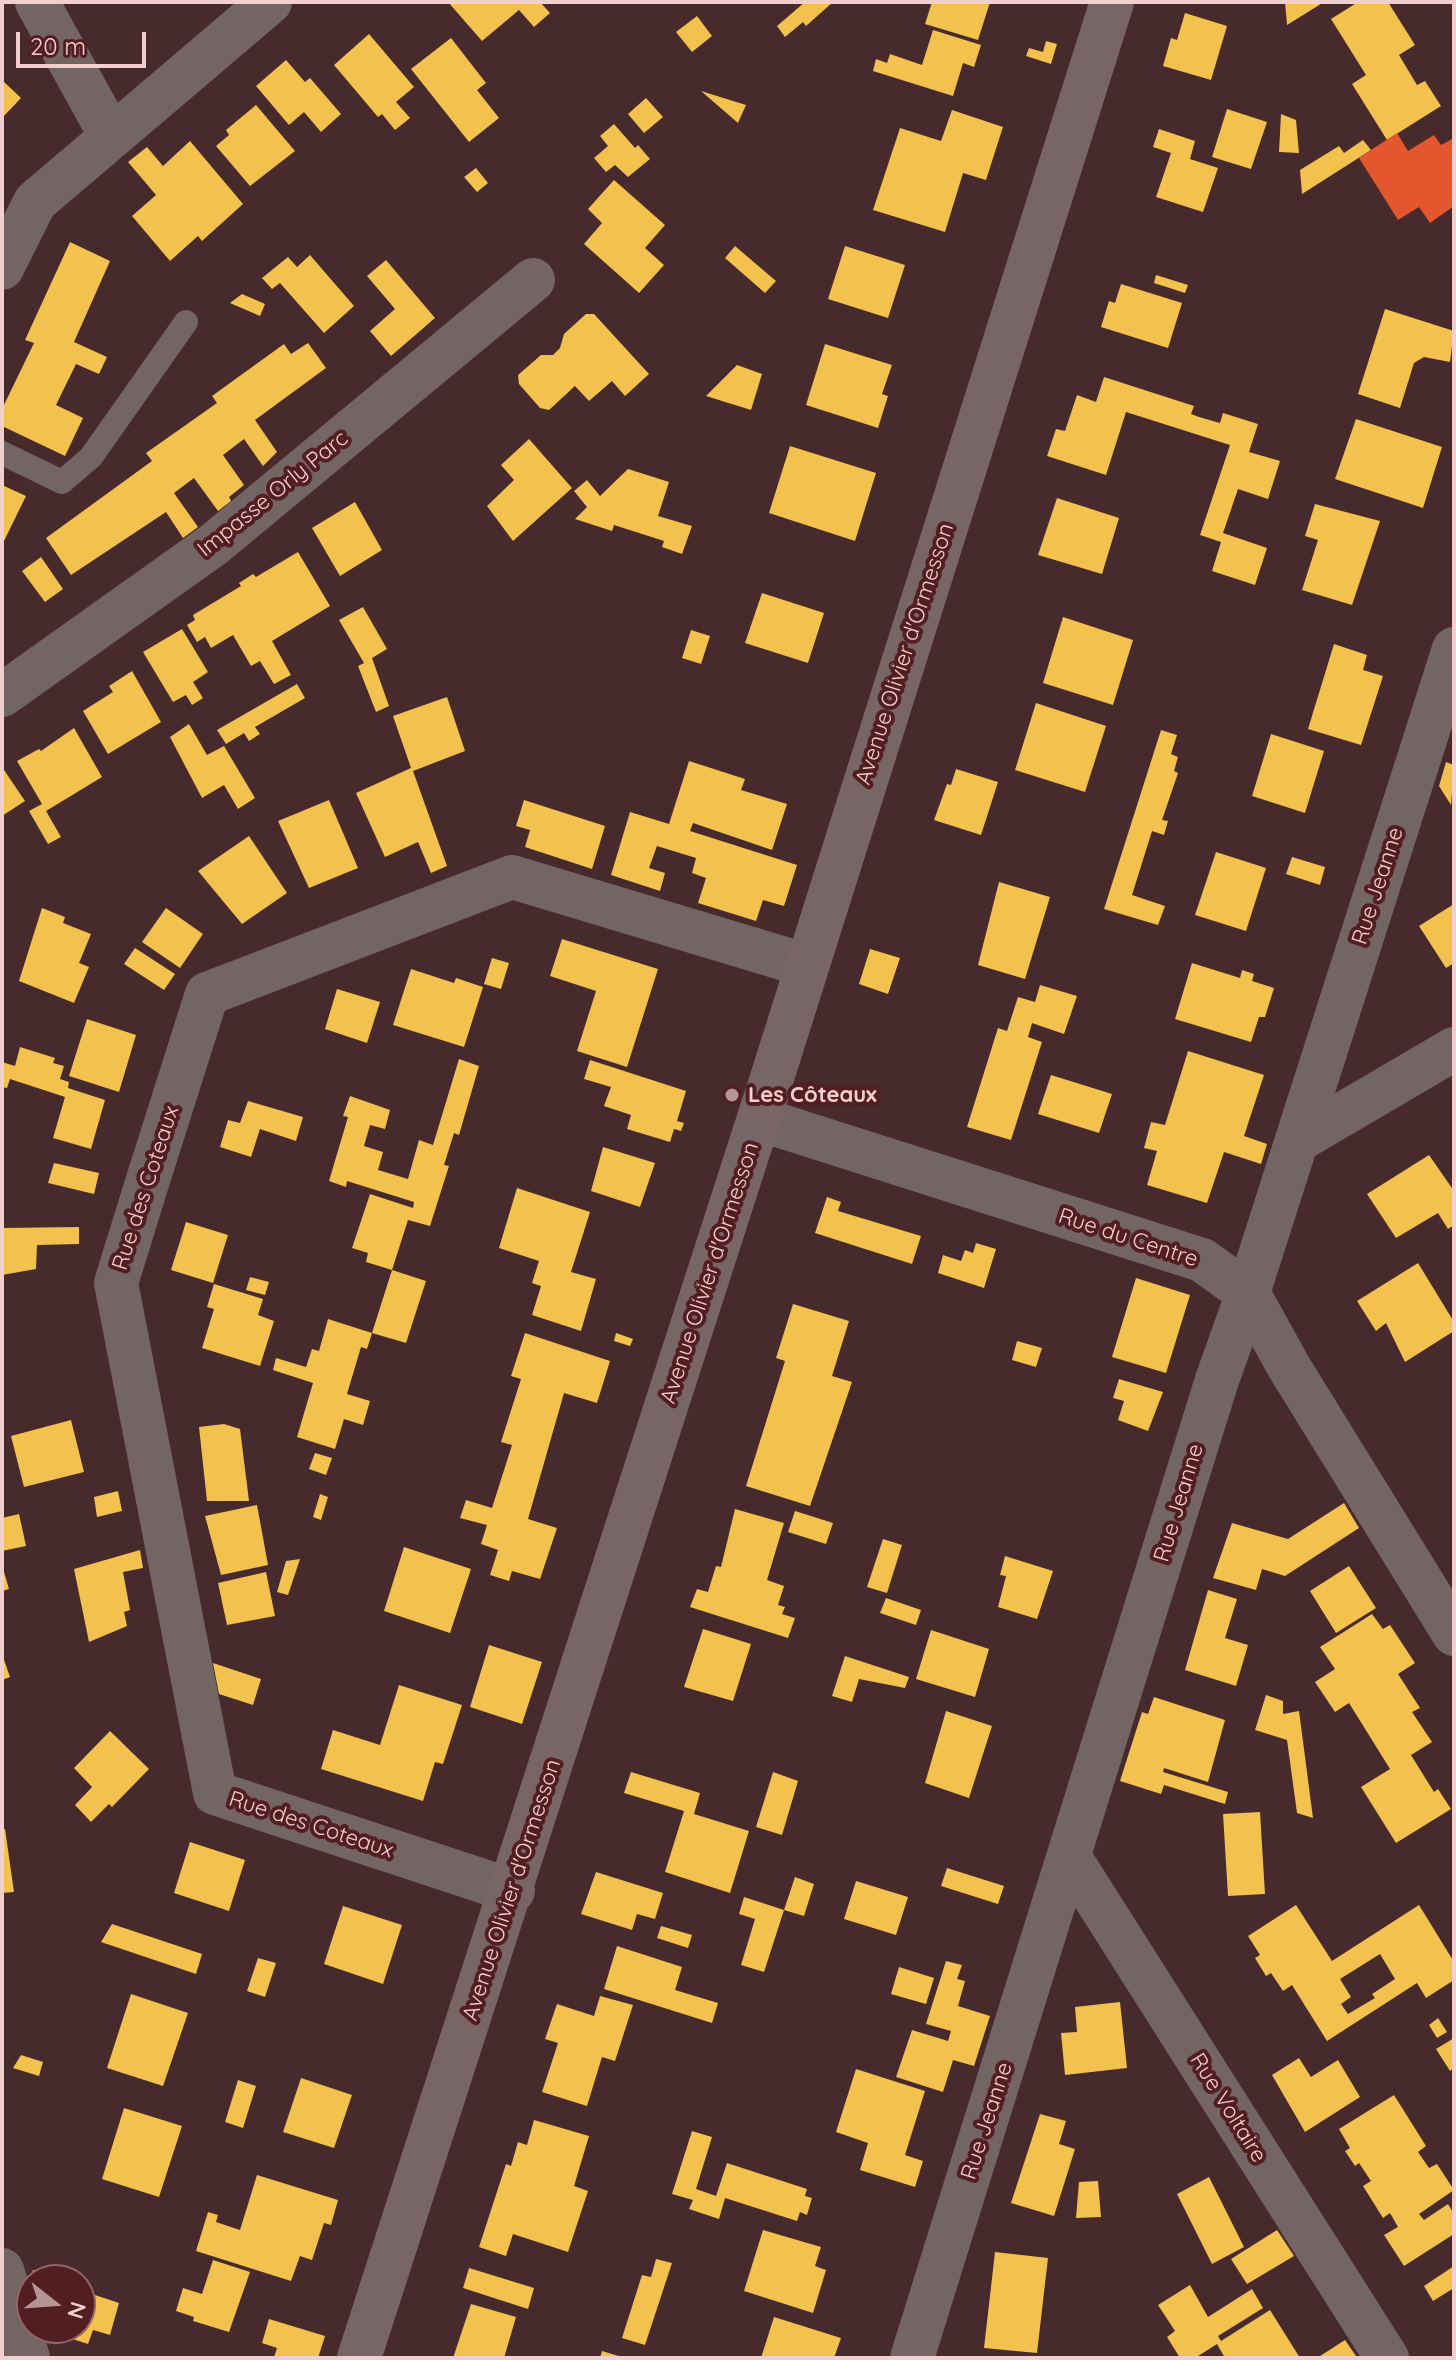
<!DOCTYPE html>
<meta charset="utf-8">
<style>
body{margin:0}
#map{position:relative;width:1456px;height:2360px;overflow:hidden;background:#472a2c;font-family:Quicksand,sans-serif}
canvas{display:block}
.frame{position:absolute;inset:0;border:4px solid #f2cfcf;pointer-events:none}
.north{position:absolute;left:16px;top:2264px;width:80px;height:80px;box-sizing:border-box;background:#531e22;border:2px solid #936567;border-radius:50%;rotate:107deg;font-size:22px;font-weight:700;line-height:32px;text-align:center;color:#f2cfcf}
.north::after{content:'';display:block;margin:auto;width:28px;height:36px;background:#b69596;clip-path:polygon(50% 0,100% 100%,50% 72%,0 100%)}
.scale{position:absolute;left:16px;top:32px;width:130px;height:36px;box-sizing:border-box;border:4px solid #f2cfcf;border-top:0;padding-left:10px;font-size:24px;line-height:28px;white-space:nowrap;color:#f2cfcf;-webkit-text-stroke:6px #531e22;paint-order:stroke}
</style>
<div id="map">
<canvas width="1456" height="2360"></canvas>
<div class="frame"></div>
<div class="north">N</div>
<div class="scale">20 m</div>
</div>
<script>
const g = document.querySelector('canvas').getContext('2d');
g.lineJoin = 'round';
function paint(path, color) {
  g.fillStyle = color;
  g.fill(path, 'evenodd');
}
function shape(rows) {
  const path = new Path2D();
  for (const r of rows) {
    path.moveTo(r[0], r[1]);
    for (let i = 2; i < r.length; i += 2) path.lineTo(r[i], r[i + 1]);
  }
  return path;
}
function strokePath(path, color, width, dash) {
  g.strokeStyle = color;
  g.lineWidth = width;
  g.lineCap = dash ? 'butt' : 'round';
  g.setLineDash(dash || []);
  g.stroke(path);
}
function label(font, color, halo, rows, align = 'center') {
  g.font = font + ' Quicksand,sans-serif';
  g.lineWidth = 8;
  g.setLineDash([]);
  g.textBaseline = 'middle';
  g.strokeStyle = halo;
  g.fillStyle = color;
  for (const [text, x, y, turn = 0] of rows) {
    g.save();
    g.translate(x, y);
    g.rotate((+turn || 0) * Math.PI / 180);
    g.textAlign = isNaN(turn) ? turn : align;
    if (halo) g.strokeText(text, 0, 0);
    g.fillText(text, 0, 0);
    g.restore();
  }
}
paint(shape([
 [448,2,540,2,550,13,534,27,519,10,482,41],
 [805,2,833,2,806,26,803,22,785,37,777,26],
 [932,2,990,2,978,40,925,24],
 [1285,2,1324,2,1287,25],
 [1358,2,1388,2,1415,45,1399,55,1417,85,1425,81,1441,106,1387,140,1352,84,1366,75,1331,19],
 [1185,13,1227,26,1211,80,1163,66,1171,38,1177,40],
 [697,16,712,36,692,52,676,32],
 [933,30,981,45,974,67,963,63,953,96,873,71,876,59,887,63,890,54,922,65],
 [369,34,414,87,396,102,410,118,395,130,382,114,378,117,334,65],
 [451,38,486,83,477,90,499,118,469,142,411,69],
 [1046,41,1057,44,1051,64,1026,56,1029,48,1043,52],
 [286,60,305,82,310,78,341,114,321,132,304,112,289,125,256,86],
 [2,80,21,98,2,118],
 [701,91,746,105,738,123],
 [646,98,663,117,644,133,628,114],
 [256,105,295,151,250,186,216,146,229,135,226,130],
 [1227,109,1267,122,1251,169,1212,157],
 [952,110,1003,127,986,180,963,173,945,232,873,210,900,128,941,141],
 [1281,114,1296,120,1299,153,1279,152],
 [614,124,635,148,638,145,650,159,628,177,615,165,606,172,594,158,608,146,600,136],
 [1159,129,1195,141,1190,159,1218,168,1203,212,1156,197,1171,153,1153,147],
 [1363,140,1371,150,1302,194,1300,170,1339,146,1344,153],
 [190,141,243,204,202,241,198,236,170,261,132,216,156,195,128,162,147,147,163,166],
 [476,168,488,183,477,192,464,177],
 [614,180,665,225,645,248,664,265,639,293,584,244,602,223,588,209],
 [70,242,110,261,74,342,107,357,99,374,76,364,56,405,83,418,65,456,2,426,2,409,34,343,25,340],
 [735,246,776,281,765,293,725,258],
 [845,246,905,265,888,318,828,299],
 [310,255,354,306,324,333,280,283,272,289,262,278,288,257,297,267],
 [386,260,435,318,391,356,370,331,395,309,367,276],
 [1156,275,1188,285,1185,293,1154,283],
 [1121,284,1182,303,1168,348,1101,327,1109,301,1115,303],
 [242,294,265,304,260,316,230,303],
 [1385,309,1454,331,1450,362,1424,357,1414,363,1400,408,1358,394],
 [586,314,594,314,649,374,625,396,612,381,589,401,575,386,549,410,540,408,519,384,518,375,541,355,553,355,560,348,564,334],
 [308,343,326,368,255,420,277,452,263,466,244,439,223,455,244,485,229,497,231,501,218,511,194,478,174,493,198,527,183,538,166,512,71,575,46,538,152,461,146,453,217,403,212,396,284,344,291,354],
 [825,344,892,365,882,394,888,396,878,428,806,405],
 [737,365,762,374,751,410,706,396],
 [1104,377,1194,406,1191,414,1199,417,1220,423,1223,413,1258,424,1249,452,1280,461,1268,499,1238,489,1223,533,1267,548,1255,585,1212,571,1221,542,1200,535,1230,445,1126,412,1106,475,1047,456,1056,429,1065,431,1077,395,1096,402],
 [1356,419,1442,447,1423,508,1335,479],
 [529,439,572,488,513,541,487,506,514,480,501,465],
 [790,446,876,473,855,541,769,513],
 [628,469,669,482,658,516,692,526,682,554,662,547,664,541,614,525,612,531,575,519,587,507,574,491,587,480,600,496],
 [2,485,26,496,2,545],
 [1057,498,1119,518,1102,574,1038,555],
 [355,502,382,550,340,576,312,528],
 [1315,504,1380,521,1352,605,1302,590,1318,540,1305,536],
 [298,552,330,606,272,641,291,675,274,684,260,661,251,666,233,635,211,648,205,637,197,642,187,625,195,620,193,615,241,586,239,583,253,574,256,577],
 [41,557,63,589,45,602,22,571],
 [762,593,824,613,808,663,745,643],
 [363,607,387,649,372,658,389,706,376,712,358,666,364,663,339,620],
 [1063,617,1133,640,1113,705,1043,683],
 [182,629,208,672,193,682,203,698,192,705,186,695,173,702,143,652],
 [691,630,710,636,701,664,682,658],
 [1334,644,1367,655,1363,670,1383,676,1361,745,1308,729],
 [132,671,161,722,108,754,83,711,113,692,109,686],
 [297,684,305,698,255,727,260,734,249,741,244,733,226,744,217,730],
 [447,697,465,751,413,771,447,866,431,873,418,842,385,857,356,793,411,768,393,716],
 [1036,703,1106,726,1085,792,1015,770],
 [189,724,207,755,224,746,255,798,238,809,224,785,202,798,170,737],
 [74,728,102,777,46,811,61,837,48,844,29,811,42,804,17,761,39,749,41,751],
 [1161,730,1177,735,1171,754,1178,757,1174,771,1178,773,1162,820,1168,821,1164,835,1152,831,1132,895,1165,906,1158,925,1104,909],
 [1271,734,1324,751,1305,813,1252,796],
 [689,761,745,779,741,790,787,804,772,850,693,823,690,831,797,865,784,906,763,900,756,921,698,903,706,878,692,873,696,858,657,846,649,868,665,873,660,891,611,875,630,812,669,824],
 [1446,762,1454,765,1451,805,1439,786],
 [2,767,25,801,2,816],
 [956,769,998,782,981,835,934,820,947,784,951,785],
 [329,800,358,868,309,888,278,821],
 [524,800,605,826,592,869,525,847,530,830,516,826],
 [249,836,287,893,242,924,198,871],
 [1216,852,1266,868,1246,931,1195,915],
 [1292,857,1325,867,1320,885,1286,874],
 [999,882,1050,897,1025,979,978,965],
 [1454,904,1454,963,1446,968,1419,926],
 [42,908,65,917,63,923,91,934,79,963,89,967,74,1003,19,981],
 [166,908,203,934,180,968,142,942],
 [562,939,658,969,627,1067,577,1051,596,991,550,976],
 [135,948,175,974,164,990,124,964],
 [870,949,900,958,888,994,859,984],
 [492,958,509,963,501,989,484,984],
 [1192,963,1240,978,1242,970,1254,974,1252,981,1274,988,1265,1017,1259,1017,1251,1042,1175,1019],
 [411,969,454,983,456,978,483,987,464,1047,393,1025],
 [1040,985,1077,996,1064,1034,1032,1023,1028,1037,1042,1042,1011,1140,967,1127,998,1028,1007,1031,1018,997,1035,1002],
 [337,989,380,1002,367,1043,325,1029],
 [87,1019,136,1035,119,1092,69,1076],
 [20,1047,55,1058,53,1063,64,1066,60,1079,69,1082,68,1088,105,1100,91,1149,53,1138,65,1097,10,1079,7,1088,2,1087,2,1062,15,1066],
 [1188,1051,1264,1075,1244,1136,1267,1144,1261,1164,1224,1152,1207,1203,1147,1185,1157,1151,1144,1148,1151,1122,1165,1125],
 [459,1059,479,1066,459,1135,454,1133,444,1165,449,1166,430,1226,408,1220,392,1270,366,1262,368,1253,352,1248,370,1194,413,1208,414,1202,347,1181,346,1187,329,1181,348,1117,343,1116,350,1096,390,1110,385,1129,370,1125,364,1146,383,1152,378,1170,408,1179,419,1140,433,1145],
 [590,1060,686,1091,677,1121,684,1123,681,1131,674,1129,670,1142,627,1129,631,1115,604,1106,611,1087,584,1079],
 [1051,1075,1112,1094,1099,1133,1038,1114],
 [248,1101,303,1117,296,1141,260,1129,251,1157,220,1147,228,1120,240,1123],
 [603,1147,655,1163,640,1207,591,1191],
 [1429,1155,1454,1191,1454,1225,1448,1229,1438,1213,1396,1238,1367,1194],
 [54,1163,99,1173,94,1194,48,1183],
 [517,1188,590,1212,571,1272,596,1279,581,1331,532,1315,541,1286,532,1283,539,1261,499,1248],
 [827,1197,841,1202,838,1211,921,1236,912,1264,815,1233],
 [186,1222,228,1235,213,1283,171,1270],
 [79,1227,79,1244,37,1245,36,1269,2,1275,2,1228],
 [976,1243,996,1249,984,1288,938,1273,943,1255,961,1261,965,1250,973,1253],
 [1418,1263,1454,1322,1454,1331,1405,1362,1386,1323,1376,1331,1357,1301],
 [392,1270,426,1281,406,1343,372,1333],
 [250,1277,269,1282,265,1295,246,1290],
 [1136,1278,1190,1295,1166,1373,1112,1357],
 [214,1284,263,1299,258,1315,274,1321,260,1366,202,1348,214,1309,207,1307],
 [793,1304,849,1321,832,1376,852,1382,810,1506,746,1486,785,1361,776,1358],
 [328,1319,372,1333,367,1349,361,1347,347,1394,370,1401,363,1425,344,1419,335,1449,297,1437,313,1383,273,1370,276,1358,306,1367,312,1349,319,1351],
 [525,1333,610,1361,597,1403,564,1393,528,1519,557,1528,540,1579,512,1571,509,1581,490,1575,498,1550,481,1544,487,1525,460,1518,466,1500,492,1508,512,1445,501,1442,521,1379,511,1376],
 [616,1333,633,1339,630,1346,614,1341],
 [1017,1341,1042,1348,1036,1367,1012,1360],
 [1119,1379,1163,1392,1148,1431,1118,1420,1124,1401,1113,1398],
 [71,1420,84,1472,24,1487,11,1436],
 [224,1424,240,1429,249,1501,207,1501,199,1427],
 [315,1453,332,1458,326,1475,309,1469],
 [118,1491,122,1511,97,1517,94,1497],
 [320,1494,328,1497,321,1520,313,1517],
 [1344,1503,1359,1528,1285,1576,1262,1569,1256,1590,1213,1578,1232,1523,1288,1539],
 [257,1505,268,1565,221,1575,205,1516],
 [735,1509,784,1523,767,1580,784,1586,778,1605,785,1607,782,1614,795,1618,788,1638,690,1607,697,1589,708,1592,716,1566,721,1567],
 [795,1511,833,1523,826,1544,788,1532],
 [19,1514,26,1546,2,1551,2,1518],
 [883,1539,902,1545,887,1593,867,1587],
 [404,1547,471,1569,450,1633,384,1611],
 [140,1550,143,1568,123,1572,130,1610,124,1612,127,1626,89,1642,74,1569],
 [1005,1556,1053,1571,1037,1619,998,1607,1006,1576,1000,1575],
 [300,1559,288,1595,277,1592,286,1561],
 [2,1565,9,1589,2,1591],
 [1349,1566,1376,1608,1336,1633,1310,1591],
 [266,1572,275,1616,227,1625,218,1583],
 [1208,1590,1237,1599,1225,1638,1248,1645,1236,1686,1185,1670],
 [886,1598,921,1610,916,1625,880,1613],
 [1372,1614,1383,1629,1390,1625,1415,1663,1398,1674,1420,1708,1412,1712,1432,1742,1411,1755,1434,1792,1438,1789,1451,1809,1396,1843,1361,1787,1390,1769,1349,1703,1335,1712,1315,1682,1335,1669,1320,1647],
 [703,1629,751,1644,733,1701,684,1687],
 [931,1630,989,1649,975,1697,916,1679],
 [489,1645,542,1662,522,1724,470,1707],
 [2,1654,10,1677,2,1680],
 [845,1656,909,1677,905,1688,859,1679,852,1702,832,1696],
 [213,1663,261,1679,253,1705,219,1694],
 [399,1685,462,1705,443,1764,435,1762,423,1801,321,1769,333,1730,380,1745],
 [1266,1695,1283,1701,1283,1714,1299,1711,1313,1818,1297,1813,1287,1740,1255,1730],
 [1154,1697,1225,1720,1208,1782,1164,1768,1163,1772,1228,1792,1225,1804,1164,1785,1161,1794,1120,1781,1142,1712,1148,1714],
 [946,1711,992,1726,969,1798,925,1783],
 [110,1731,149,1769,112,1807,109,1804,91,1822,75,1805,92,1787,74,1768],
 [631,1772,700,1793,694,1814,749,1831,730,1893,665,1872,684,1811,624,1793],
 [773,1772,798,1781,782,1835,756,1827],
 [1260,1812,1265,1894,1228,1896,1223,1814],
 [2,1829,5,1829,14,1892,2,1893],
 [190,1842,245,1860,229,1911,174,1893],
 [947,1868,1004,1886,998,1904,941,1886],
 [596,1872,663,1893,655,1919,637,1914,632,1930,581,1914],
 [795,1877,814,1884,804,1916,784,1910,764,1972,741,1965,755,1919,739,1914,744,1897,784,1910],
 [856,1881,908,1897,896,1935,844,1919],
 [1296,1905,1332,1961,1419,1905,1454,1962,1454,1980,1426,1998,1417,1983,1327,2041,1292,1985,1283,1991,1271,1973,1266,1976,1255,1958,1260,1955,1248,1936],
 [1380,1954,1395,1979,1372,1994,1375,1998,1348,2014,1341,2004,1351,1997,1340,1979],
 [343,1906,402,1925,383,1984,324,1964],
 [112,1924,202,1954,196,1974,101,1942],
 [661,1926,692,1935,688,1948,657,1938],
 [617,1946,682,1967,675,1990,718,2003,712,2023,604,1989],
 [258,1958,276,1963,265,1997,247,1991],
 [946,1961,962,1965,957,1979,965,1981,958,2006,990,2016,974,2066,953,2060,943,2092,896,2077,912,2030,948,2041,951,2031,926,2024],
 [899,1967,934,1978,926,2004,891,1994],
 [131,1994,188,2013,163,2086,107,2068],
 [600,1996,633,2005,615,2061,602,2057,587,2106,542,2092,558,2043,545,2039,557,2004,594,2016],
 [1120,2002,1127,2068,1065,2075,1061,2033,1077,2032,1075,2007],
 [1438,2018,1447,2032,1437,2038,1429,2025],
 [1454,2038,1454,2068,1450,2071,1436,2049],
 [21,2055,43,2062,39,2076,13,2068],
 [1299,2058,1311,2077,1338,2060,1360,2097,1305,2132,1272,2075],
 [856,2069,925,2091,905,2155,923,2161,915,2187,860,2170,868,2143,836,2132],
 [301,2078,352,2095,334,2148,283,2132],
 [238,2080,256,2086,243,2128,225,2122],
 [1394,2095,1426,2146,1418,2152,1429,2168,1437,2164,1454,2190,1419,2214,1424,2220,1448,2204,1454,2214,1454,2234,1404,2266,1384,2235,1398,2227,1390,2213,1383,2218,1363,2186,1371,2181,1359,2163,1355,2166,1345,2151,1350,2148,1339,2129],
 [124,2108,182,2126,159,2197,102,2179],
 [1040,2114,1066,2121,1059,2144,1075,2149,1054,2216,1011,2203],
 [534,2120,589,2136,574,2186,588,2191,568,2252,513,2234,506,2256,479,2247,506,2164,511,2166,518,2142,527,2145],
 [692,2131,712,2137,696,2189,716,2196,727,2163,807,2189,805,2196,812,2198,807,2215,800,2212,797,2221,725,2198,719,2219,689,2209,693,2200,672,2194],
 [257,2175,338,2200,331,2225,324,2223,312,2260,300,2256,291,2281,196,2251,208,2212,218,2215,216,2222,240,2230],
 [1209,2177,1244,2247,1212,2264,1177,2194],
 [1098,2181,1101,2217,1076,2218,1079,2182],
 [763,2230,821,2247,815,2266,826,2270,813,2313,744,2291],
 [1277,2230,1294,2256,1247,2284,1231,2259],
 [995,2252,1048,2258,1037,2353,984,2348],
 [656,2259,672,2263,645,2345,622,2338,642,2275,651,2277],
 [213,2260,250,2272,229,2332,193,2321,194,2317,176,2311,183,2288,202,2294],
 [1454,2266,1454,2288,1433,2301,1424,2286],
 [469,2268,534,2288,528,2309,463,2288],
 [33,2270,64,2279,64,2280,32,2280,32,2290,28,2288],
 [1190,2285,1208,2317,1252,2289,1263,2308,1218,2336,1221,2341,1270,2310,1300,2358,1225,2358,1217,2344,1195,2358,1180,2358,1167,2337,1175,2331,1158,2305],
 [80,2290,119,2303,110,2335,93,2330,88,2344,57,2334,59,2328,80,2328],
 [471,2304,516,2317,504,2358,453,2358],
 [774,2317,841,2338,834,2358,761,2358],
 [269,2319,325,2336,318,2358,274,2357,277,2348,262,2343],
 [1345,2340,1356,2356,1317,2358],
 [602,2351,622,2357,621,2358,600,2358]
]), '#f2c14e');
paint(shape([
 [1397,133,1408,151,1434,135,1441,145,1454,138,1454,206,1430,223,1419,207,1398,220,1359,158]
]), '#e4572e');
strokePath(shape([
 [2,453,62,482,91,457,186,322]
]), '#746565', 24);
strokePath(shape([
 [37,2,111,136],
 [2,268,35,202,270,2],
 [2,695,213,545,533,280],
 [759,1119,1202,1260,1248,1293,1289,1367,1454,1634],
 [1297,1141,1454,1049],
 [1070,1858,1387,2358],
 [513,1891,215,1793,116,1283,147,1183,207,994,512,877,805,965],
 [2,2270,28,2358],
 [912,2358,1217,1380,1248,1293,1454,649]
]), '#746565', 44);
strokePath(shape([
 [359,2358,771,1081,1112,2]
]), '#786667', 44);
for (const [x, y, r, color] of [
 [732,1095,8,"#b69596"]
]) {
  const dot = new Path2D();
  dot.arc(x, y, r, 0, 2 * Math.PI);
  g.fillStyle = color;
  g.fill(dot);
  strokePath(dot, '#531e22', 3);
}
label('22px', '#f2cfcf', '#531e22', [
 ["Impasse Orly Parc",273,494,-39],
 ["Avenue Olivier d'Ormesson",905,654,-72],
 ["Rue Jeanne",1378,886,-72],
 ["Rue des Coteaux",146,1188,-72],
 ["Rue du Centre",1128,1238,18],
 ["Avenue Olivier d'Ormesson",710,1273,-72],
 ["Rue Jeanne",1179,1503,-73],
 ["Rue des Coteaux",311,1825,18],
 ["Avenue Olivier d'Ormesson",512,1890,-72],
 ["Rue Voltaire",1228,2108,58],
 ["Rue Jeanne",987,2121,-72]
]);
label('bold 22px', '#f2cfcf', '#531e22', [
 ["Les Côteaux",748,1095]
], 'left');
</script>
